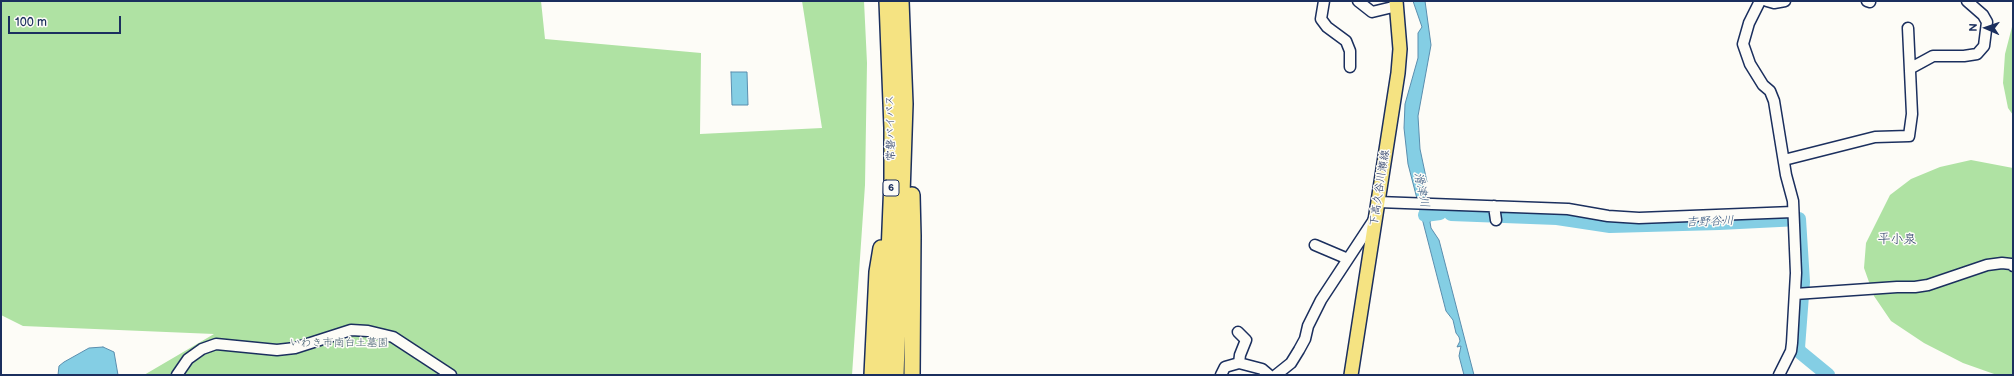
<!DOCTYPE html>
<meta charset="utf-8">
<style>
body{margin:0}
#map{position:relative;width:2014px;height:376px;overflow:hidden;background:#fdfcf7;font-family:"Balsamiq Sans",sans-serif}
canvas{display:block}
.frame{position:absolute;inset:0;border:2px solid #1b2f5e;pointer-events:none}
.north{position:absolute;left:1966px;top:8px;width:40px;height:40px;-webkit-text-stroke:3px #fdfcf7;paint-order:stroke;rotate:272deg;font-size:11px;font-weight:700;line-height:16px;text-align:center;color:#1b2f5e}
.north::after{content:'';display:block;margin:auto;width:14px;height:18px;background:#1b2f5e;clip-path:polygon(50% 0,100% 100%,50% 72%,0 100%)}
.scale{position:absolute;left:8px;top:16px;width:113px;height:18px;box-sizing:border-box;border:2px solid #1b2f5e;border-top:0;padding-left:5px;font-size:12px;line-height:14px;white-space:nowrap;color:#1b2f5e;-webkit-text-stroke:3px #fdfcf7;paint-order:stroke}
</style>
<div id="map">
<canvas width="2014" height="376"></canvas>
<div class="frame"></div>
<div class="north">N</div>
<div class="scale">100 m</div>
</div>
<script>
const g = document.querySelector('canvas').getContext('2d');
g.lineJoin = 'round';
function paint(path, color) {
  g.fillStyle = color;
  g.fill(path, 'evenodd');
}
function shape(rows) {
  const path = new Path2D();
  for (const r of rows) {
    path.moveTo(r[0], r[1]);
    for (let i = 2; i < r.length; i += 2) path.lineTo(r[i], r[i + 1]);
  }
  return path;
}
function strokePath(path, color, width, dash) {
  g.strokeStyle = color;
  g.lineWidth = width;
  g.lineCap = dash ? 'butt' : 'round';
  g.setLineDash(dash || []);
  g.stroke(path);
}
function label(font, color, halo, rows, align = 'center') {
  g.font = font + ' "Balsamiq Sans","Klee One",sans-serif';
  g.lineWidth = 3;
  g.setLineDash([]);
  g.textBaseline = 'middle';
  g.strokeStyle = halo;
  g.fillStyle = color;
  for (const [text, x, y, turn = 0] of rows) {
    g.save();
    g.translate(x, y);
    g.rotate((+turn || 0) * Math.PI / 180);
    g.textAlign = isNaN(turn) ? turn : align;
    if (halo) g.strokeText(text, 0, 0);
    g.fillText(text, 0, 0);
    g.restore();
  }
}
paint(shape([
 [1,1,541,1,545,39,701,53,700,134,822,128,802,1,864,1,867,63,865,185,852,375,144,375,214,334,23,326,1,315],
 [2013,23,2013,115,2008,108,2003,83,2005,54],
 [1971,160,2013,168,2013,375,1997,375,1963,363,1924,343,1891,321,1874,296,1864,268,1866,243,1890,195,1911,179,1940,167]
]), '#afe2a3');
const water = shape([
 [1413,1,1425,1,1431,45,1418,116,1420,149,1427,182,1424,183,1424,189,1426,199,1434,212,1430,222,1431,228,1439,240,1474,375,1464,375,1459,356,1461,346,1457,347,1460,341,1459,337,1456,333,1453,320,1446,311,1408,164,1404,128,1405,104,1418,58,1418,33,1422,27,1413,1],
 [731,72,747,72,748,105,732,105,731,72],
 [103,347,114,352,118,375,58,375,59,366,64,362,89,348,103,347]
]);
paint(water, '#84cee4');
strokePath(water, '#5a8eae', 1);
strokePath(shape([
 [1451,214,1557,218,1610,226,1719,223,1799,219,1803,282,1798,348,1800,352,1828,375],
 [1425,215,1440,213]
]), '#84cee4', 14);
const minor = shape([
 [1324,1,1321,19,1327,27,1346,41,1350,51,1350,67],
 [1358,1,1372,12,1397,6],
 [1760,1,1749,23,1743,44,1750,64,1763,85,1770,91,1774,101,1786,175,1793,201,1796,273,1792,343,1791,351,1779,375],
 [1767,1,1774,3,1785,1],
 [1867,1,1870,2],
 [1911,68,1933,56,1964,56,1977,54,1984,46,1987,22,1983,15,1967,1],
 [1784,160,1875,137,1909,136,1912,114,1908,28],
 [1378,202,1568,209,1608,216,1639,218,1793,212],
 [1494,206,1496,220],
 [1315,245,1348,259],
 [1795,294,1897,287,1915,287,1928,285,1987,265,2002,263,2011,264,2013,266],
 [1238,332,1246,340,1240,355,1239,363],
 [177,375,188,359,202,349,216,344,277,350,295,348,351,330,368,331,393,337,451,375],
 [1221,375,1225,367,1239,363,1262,369,1269,375],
 [1276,375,1291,363,1299,350,1305,339,1308,326,1321,300,1375,218]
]);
const major = shape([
 [1351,375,1398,73,1400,49,1396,1]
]);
const highway = shape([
 [912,195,913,236,912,375],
 [872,375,877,272,881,248],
 [884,375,892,180,892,128,887,1],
 [896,375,905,104,901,1]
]);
strokePath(minor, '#1b2f5e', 13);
strokePath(major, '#1b2f5e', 16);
strokePath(highway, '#1b2f5e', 18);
strokePath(minor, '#fdfcf7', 10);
strokePath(major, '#f5e382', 13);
strokePath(highway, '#f5e382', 15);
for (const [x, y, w] of [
 [891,188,16]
]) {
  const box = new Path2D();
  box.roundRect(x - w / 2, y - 8, w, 16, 3);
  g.fillStyle = '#fdfcf7';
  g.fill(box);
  strokePath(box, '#1b2f5e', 1);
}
label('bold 10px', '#1b2f5e', null, [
 ["6",891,188]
]);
label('11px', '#1b2f5e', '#fdfcf7', [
 ["常磐バイパス",891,128,-91],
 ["下高久谷川瀬線",1380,188,-81]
]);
label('11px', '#405c6f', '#fdfcf7', [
 ["いわき市南白土墓園",339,343]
]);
label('italic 12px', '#355780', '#fdfcf7', [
 ["滑津川",1421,190,79],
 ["吉野谷川",1710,222,-2]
]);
label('13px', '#1b2f5e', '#fdfcf7', [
 ["平小泉",1897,240]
]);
</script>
